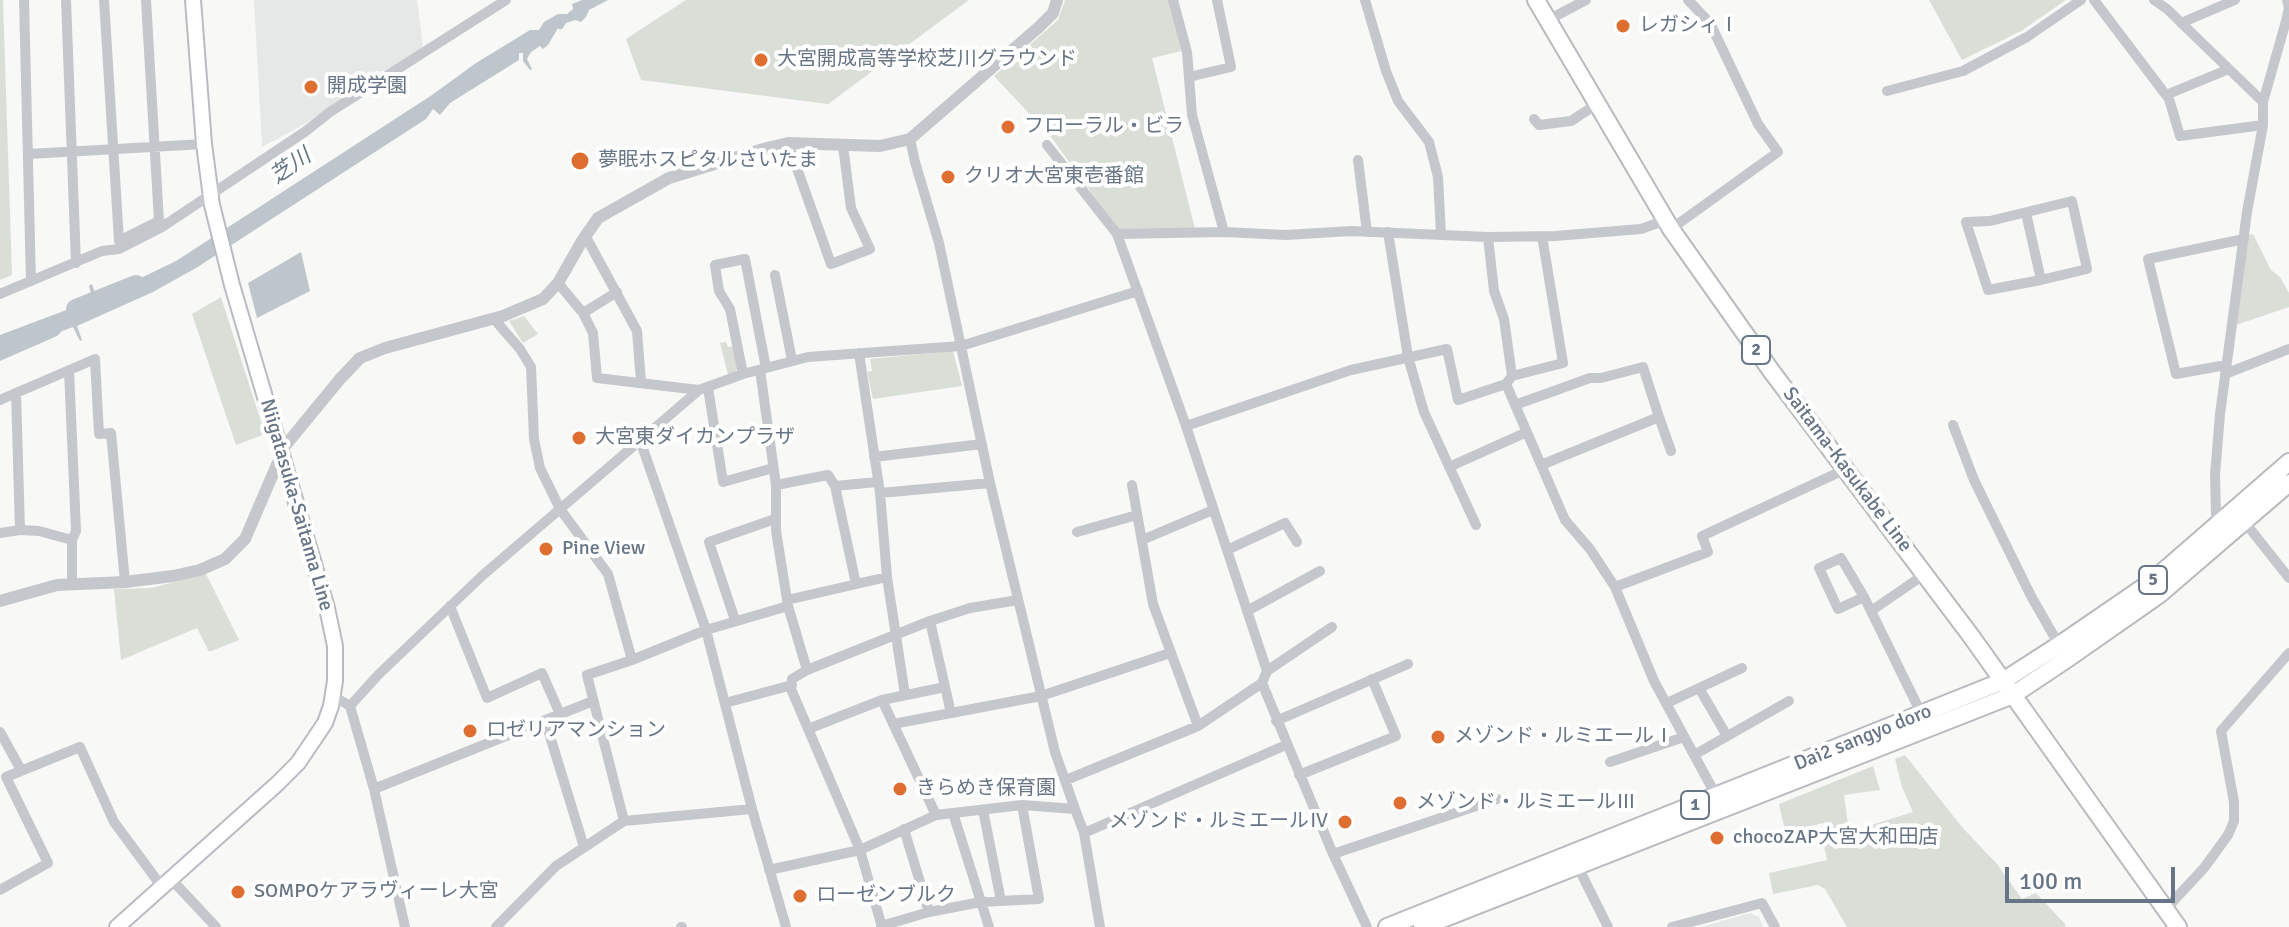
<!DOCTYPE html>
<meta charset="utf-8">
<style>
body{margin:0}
#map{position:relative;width:2289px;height:927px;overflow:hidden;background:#f8f8f6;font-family:Signika,sans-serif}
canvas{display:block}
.scale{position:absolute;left:2005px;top:867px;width:170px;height:36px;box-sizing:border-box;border:4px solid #687586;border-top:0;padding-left:10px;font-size:24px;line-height:28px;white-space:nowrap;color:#687586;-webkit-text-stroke:6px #fff;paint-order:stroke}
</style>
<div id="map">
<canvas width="2289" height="927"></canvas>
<div class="scale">100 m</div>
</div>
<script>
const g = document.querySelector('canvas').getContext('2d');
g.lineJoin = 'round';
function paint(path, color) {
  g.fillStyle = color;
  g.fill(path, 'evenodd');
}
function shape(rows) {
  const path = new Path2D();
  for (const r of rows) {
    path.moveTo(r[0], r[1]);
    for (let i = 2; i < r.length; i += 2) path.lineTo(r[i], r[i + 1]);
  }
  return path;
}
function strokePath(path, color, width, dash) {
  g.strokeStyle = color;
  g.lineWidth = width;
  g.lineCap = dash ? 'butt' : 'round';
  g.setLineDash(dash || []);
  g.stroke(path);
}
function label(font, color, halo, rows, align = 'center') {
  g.font = font + ' Signika,"Noto Sans JP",sans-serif';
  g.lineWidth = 8;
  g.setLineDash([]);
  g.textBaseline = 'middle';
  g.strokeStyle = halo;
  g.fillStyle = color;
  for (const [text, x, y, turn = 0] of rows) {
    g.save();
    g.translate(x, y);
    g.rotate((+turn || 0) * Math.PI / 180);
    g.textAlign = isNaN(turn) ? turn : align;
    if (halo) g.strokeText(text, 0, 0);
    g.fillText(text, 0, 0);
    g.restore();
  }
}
paint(shape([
 [254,0,417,0,423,47,301,126,262,147],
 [1750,913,1759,917,1763,927,1701,927]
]), '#e6e7e7');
paint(shape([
 [0,0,3,0,12,275,0,280],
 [686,0,969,0,828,104,641,80,626,39],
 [1065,0,1169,0,1182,51,1152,58,1195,229,1119,231,1051,137,994,76,1058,20],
 [1929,0,2066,0,2021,31,1962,60],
 [2253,234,2271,270,2280,277,2289,293,2289,307,2236,325,2247,235],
 [221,297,265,434,236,445,192,314],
 [524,316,538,334,523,343,509,321],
 [726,342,728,347,734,346,738,367,735,373,728,375,720,343],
 [953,351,962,386,873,399,867,372,872,371,870,359],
 [206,574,239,640,209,652,197,628,121,660,114,589,151,588],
 [1905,755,1962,827,1997,864,2022,899,2036,893,2066,925,2064,927,1847,927,1825,889,1818,885,1773,894,1769,873,1827,860,1822,837,1833,829,1829,822,1785,831,1779,804,1873,766,1880,790,1844,795,1849,832,1913,812,1902,787,1895,759]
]), '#d9dfd7');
paint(shape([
 [582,0,608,0,589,10,586,17,581,22,575,20,566,23,563,28,560,30,558,28,548,45,543,49,540,46,531,52,527,59,532,69,530,70,523,61,523,53,519,53,519,60,450,103,440,115,433,109,426,119,196,268,153,292,77,326,82,340,80,341,73,327,62,331,57,336,0,361,0,335,93,300,89,286,92,284,97,299,106,300,114,291,176,261,432,95,476,63,530,30,539,30,544,22,558,14,567,14,573,9,572,4],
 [301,252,310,291,257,318,248,283]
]), '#bec6cc');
strokePath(shape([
 [76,309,136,285]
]), '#bec6cc', 20);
const secondary = shape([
 [117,927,277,784,298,763,325,723,331,706,335,681,335,646,327,608,232,285,212,205,204,144,193,0]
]);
const primary = shape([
 [1536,0,1671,229,1772,372,1971,636,2178,927],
 [1387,927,2003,681,2059,645,2151,582,2289,462],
 [1422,927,2013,695,2067,659,2160,594,2289,483]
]);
strokePath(secondary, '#b8bcc2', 18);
strokePath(primary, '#b7bbbf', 20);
strokePath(shape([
 [24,0,31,281],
 [66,0,76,263],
 [104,0,119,241],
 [1173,0,1187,52,1192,115,1224,232],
 [1365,0,1386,71,1398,101,1429,142,1438,177,1441,235],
 [2094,0,2169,99,2180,136,2263,125],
 [2154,0,2167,9,2263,102],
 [1548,20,1586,0],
 [2181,23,2235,0],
 [1189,77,1231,67,1217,0],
 [1887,91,1963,71,2027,37,2081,0],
 [2166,95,2229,69],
 [1534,119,1539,125,1571,121,1597,104],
 [788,143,831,264,870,249,851,208,843,146],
 [1047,145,1117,234],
 [29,154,204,144],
 [1358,160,1367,232],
 [2026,213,2041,280,2087,269,2072,201,1990,221,1966,222,1988,290,2041,280],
 [1671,229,1778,152,1758,124,1710,23,1688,0],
 [1388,232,1408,357,1424,412,1476,525],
 [586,237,637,331,641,382],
 [1488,237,1494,291,1504,319,1512,376,1563,363,1542,236],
 [119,241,159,221,146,0],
 [775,275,792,360],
 [558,283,583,313,593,333,597,378,699,390],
 [0,294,102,251,119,249,162,227,306,131,330,112,506,0],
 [583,313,617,292],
 [494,319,520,349,531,367,534,439,540,468,560,509,608,574,632,660],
 [859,353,880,493,887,577,905,695],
 [2226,365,2176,374,2148,259,2244,239],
 [69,370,76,531,72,540,72,584],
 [760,370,776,485,776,531,788,606,807,670,792,679,791,689,860,850,882,927],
 [743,374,730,309,719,291,715,265,745,259,766,368],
 [2225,374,2289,349],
 [1506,384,1565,520,1590,549,1615,587,1654,681,1719,801],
 [708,388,723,482,773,468],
 [16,393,20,530],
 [0,400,95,359,99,434,111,433,125,582],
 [1515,405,1590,378,1601,378,1643,367,1659,417,1541,465],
 [1659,417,1671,451],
 [1953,425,1974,480,2031,596,2059,645],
 [1186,426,1351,370,1447,349,1458,400,1506,384,1512,376],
 [640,440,706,630,752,809,786,927],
 [874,457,982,444],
 [1449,467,1527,432],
 [776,485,828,475,835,486,856,584],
 [1132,485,1153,604,1198,726],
 [835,486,877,482],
 [880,493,990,483],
 [2243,520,2289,578],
 [2221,522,2216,514,2215,475,2220,414,2247,212,2263,125,2263,102,2286,21,2289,8,2287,0],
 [1077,532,1137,515],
 [0,533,20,530,39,531,72,540],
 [1142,540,1213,510],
 [1227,550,1285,523,1297,542],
 [1615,587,1708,552,1702,536,1846,469],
 [1864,597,1838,609,1819,568,1841,558,1864,597,1871,611],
 [787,600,887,577],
 [450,606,487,698,542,673,560,714],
 [1247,611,1320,571],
 [735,620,709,542,775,519],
 [930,621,951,713],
 [807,670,930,621,970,608,1018,600],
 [1267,671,1332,627],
 [1699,688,1727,736],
 [333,696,350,706,374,789,405,927],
 [882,700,936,815],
 [725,703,792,685],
 [1667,703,1742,668],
 [350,706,378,675,483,575,699,390,743,374,808,357,961,346,1138,291],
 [1922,715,1871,611,1925,574],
 [545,720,584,847],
 [1276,721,1408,664],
 [893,724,1041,696,1170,653],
 [808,729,882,700,945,687],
 [0,732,21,770],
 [1694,755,1789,701],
 [1610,762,1684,737],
 [1299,775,1396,736,1372,679],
 [1066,780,1198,726,1262,683],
 [374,789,593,701],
 [1075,809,1084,833,1100,927],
 [983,810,1001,901],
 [953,813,989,927],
 [624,821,587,675,632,660,706,630,788,606],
 [904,829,929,912],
 [1084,833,1286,745],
 [1333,854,1497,799],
 [1575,861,1608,927],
 [769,870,860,850,936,815,1022,805,1075,809,1055,752,990,483,939,243,915,162,910,139],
 [171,879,216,927],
 [0,890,48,863,6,777,80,747,114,822,162,887],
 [2165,910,2204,868,2228,835,2234,821,2234,802,2221,731,2289,653],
 [881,926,929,912,981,902,1039,899,1022,805],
 [496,927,556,866,624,821,752,809],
 [681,927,682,927],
 [1367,927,1333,854,1262,683,1267,671,1186,426,1117,234,1224,232,1286,235,1351,231,1488,237,1555,236,1641,229,1666,220],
 [1672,927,1762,903,1775,927]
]), '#c4c7cb', 10);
strokePath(shape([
 [0,601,57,585,125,582,173,576,200,570,225,559,245,539,285,446,340,379,360,358,385,348,503,316,543,299,558,283,582,241,598,218,669,178,767,148,788,143,880,146,910,139,1039,27,1053,13,1057,0]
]), '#c4c7cb', 12);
strokePath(secondary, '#fff', 14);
strokePath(primary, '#fff', 16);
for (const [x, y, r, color] of [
 [1623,26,8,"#de6f30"],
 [761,60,8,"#de6f30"],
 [311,87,8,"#de6f30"],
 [1008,127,8,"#de6f30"],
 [580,161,10,"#de6f30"],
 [948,177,8,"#de6f30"],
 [579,438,8,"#de6f30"],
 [546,549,8,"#de6f30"],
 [470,731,8,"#de6f30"],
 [1438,737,8,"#de6f30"],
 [900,789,8,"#de6f30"],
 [1400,803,8,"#de6f30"],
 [1345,822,8,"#de6f30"],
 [1717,838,8,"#de6f30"],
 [238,892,8,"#de6f30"],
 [800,896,8,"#de6f30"]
]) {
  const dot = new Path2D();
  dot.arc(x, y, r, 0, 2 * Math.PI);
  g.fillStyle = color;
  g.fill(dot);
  strokePath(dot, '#fff', 3);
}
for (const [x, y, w] of [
 [1756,350,28],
 [2153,580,28],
 [1695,805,28]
]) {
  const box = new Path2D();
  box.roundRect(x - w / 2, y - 14, w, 28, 6);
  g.fillStyle = '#fff';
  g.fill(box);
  strokePath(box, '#687586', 2);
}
label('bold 18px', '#687586', null, [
 ["2",1756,350],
 ["5",2153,580],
 ["1",1695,805]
]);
label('20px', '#687586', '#fff', [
 ["レガシィⅠ",1639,26],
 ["大宮開成高等学校芝川グラウンド",777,60],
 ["開成学園",327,87],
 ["フローラル・ビラ",1024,127],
 ["夢眠ホスピタルさいたま",598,161],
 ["クリオ大宮東壱番館",964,177],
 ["大宮東ダイカンプラザ",595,438],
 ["Pine View",562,549],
 ["ロゼリアマンション",486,731],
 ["メゾンド・ルミエールⅠ",1454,737],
 ["きらめき保育園",916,789],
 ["メゾンド・ルミエールⅢ",1416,803],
 ["メゾンド・ルミエールⅣ",1329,822,"right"],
 ["chocoZAP大宮大和田店",1733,838],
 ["SOMPOケアラヴィーレ大宮",254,892],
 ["ローゼンブルク",816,896]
], 'left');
label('20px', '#687586', '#fff', [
 ["Saitama-Kasukabe Line",1847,470,53],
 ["Niigatasuka-Saitama Line",296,505,74],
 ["Dai2 sangyo doro",1863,738,-22]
]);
label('italic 22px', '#647681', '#fff', [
 ["芝川",291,167,-35]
]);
</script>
